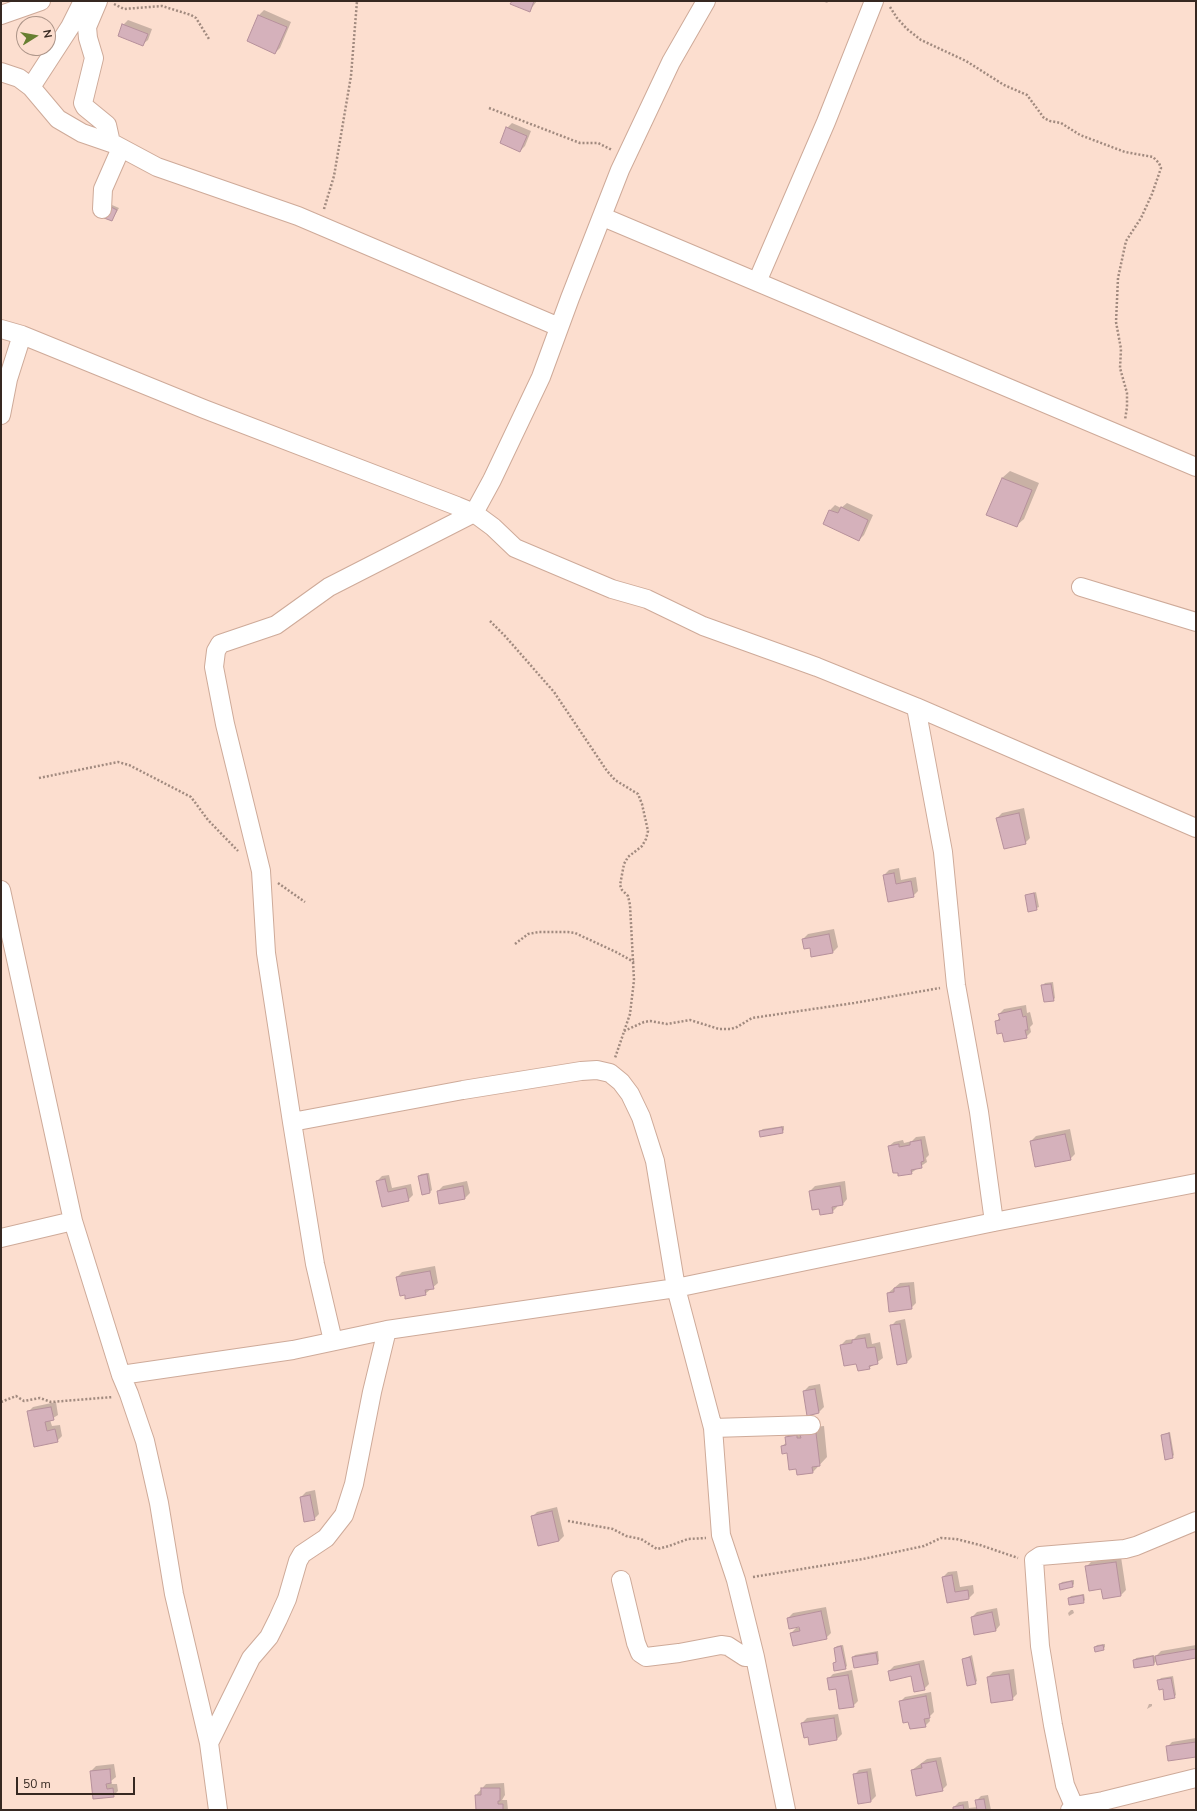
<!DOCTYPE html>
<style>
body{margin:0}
#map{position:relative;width:1197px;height:1811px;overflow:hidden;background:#fcdecf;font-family:"Nunito Sans",sans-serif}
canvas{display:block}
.frame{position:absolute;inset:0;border:2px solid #362821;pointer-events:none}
.north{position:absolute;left:16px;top:16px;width:40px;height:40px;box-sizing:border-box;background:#fcdecf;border:1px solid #ad9589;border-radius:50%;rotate:79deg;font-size:11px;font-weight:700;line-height:16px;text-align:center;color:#362821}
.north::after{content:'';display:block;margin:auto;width:14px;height:18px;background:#677f31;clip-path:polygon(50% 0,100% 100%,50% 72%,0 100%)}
.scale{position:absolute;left:16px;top:1777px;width:119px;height:18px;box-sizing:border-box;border:2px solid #362821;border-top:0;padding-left:5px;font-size:12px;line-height:14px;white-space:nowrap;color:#362821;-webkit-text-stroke:3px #fcdecf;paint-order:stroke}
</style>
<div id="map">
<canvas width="1197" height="1811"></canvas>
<div class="frame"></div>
<div class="north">N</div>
<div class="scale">50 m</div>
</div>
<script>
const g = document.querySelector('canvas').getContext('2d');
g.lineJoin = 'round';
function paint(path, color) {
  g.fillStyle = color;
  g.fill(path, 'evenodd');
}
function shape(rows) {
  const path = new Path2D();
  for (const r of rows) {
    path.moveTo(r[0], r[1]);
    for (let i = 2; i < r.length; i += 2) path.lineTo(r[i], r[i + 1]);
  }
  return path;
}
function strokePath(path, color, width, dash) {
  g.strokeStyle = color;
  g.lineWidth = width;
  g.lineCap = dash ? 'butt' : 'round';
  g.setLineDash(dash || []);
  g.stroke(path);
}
paint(shape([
 [513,1,537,1,530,10],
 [822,1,829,1,827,3],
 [264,10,291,22,280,48,275,53,248,41,259,15],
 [128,20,152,29,148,40,143,44,123,25],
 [512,123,531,131,525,146,520,151,507,128],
 [112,205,119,208,112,220,110,207],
 [1010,471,1039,483,1024,519,1016,526,1002,478],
 [847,503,873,515,864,535,859,540,824,523,830,510,835,505,841,508],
 [1024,808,1030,838,1025,843,997,818,1002,813],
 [899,868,901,880,916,877,918,891,913,896,889,901,884,875,889,870],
 [1036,892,1039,907,1029,911,1026,896],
 [834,929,838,947,833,952,803,939,808,934],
 [1053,982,1055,998,1053,1000,1042,986,1045,983],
 [1026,1005,1027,1013,1030,1012,1033,1024,1030,1027,1031,1032,1026,1037,1003,1032,996,1022,1000,1017,999,1014,1004,1009],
 [784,1126,784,1130,782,1132,760,1131,763,1129],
 [1070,1129,1075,1154,1070,1159,1031,1141,1036,1136],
 [925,1136,929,1155,926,1158,927,1162,911,1173,899,1171,889,1146,894,1142,903,1140,904,1143,912,1141,916,1137],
 [429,1173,432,1190,430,1192,422,1193,419,1176,421,1174],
 [389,1175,392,1188,411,1184,413,1195,408,1200,382,1206,377,1181,382,1176],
 [467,1181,470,1193,465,1198,440,1203,438,1191,443,1186],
 [845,1181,847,1199,843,1204,837,1205,837,1207,832,1212,820,1208,810,1191,815,1186],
 [435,1266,438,1283,425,1294,397,1277,402,1272],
 [914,1282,916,1303,911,1308,888,1293,900,1283],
 [905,1319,912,1357,907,1362,891,1326,896,1321],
 [870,1333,872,1344,880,1342,883,1358,869,1368,857,1363,841,1345,846,1340,854,1339,858,1335],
 [820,1384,824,1407,819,1412,804,1391,809,1386],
 [56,1402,58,1415,50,1420,52,1426,60,1425,62,1436,57,1441,34,1445,28,1412,33,1407],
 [824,1426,827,1457,813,1472,797,1468,782,1446,787,1442,786,1437,794,1429],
 [1170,1432,1174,1455,1172,1457,1162,1435],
 [315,1490,319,1514,314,1519,301,1497,306,1492],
 [557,1507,564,1536,559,1541,539,1545,532,1517,537,1512],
 [1121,1557,1126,1590,1121,1595,1104,1598,1102,1588,1086,1567,1091,1562],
 [957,1571,960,1587,973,1585,974,1593,969,1598,947,1601,943,1577,948,1572],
 [1074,1580,1074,1584,1072,1587,1060,1584,1062,1582],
 [1084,1594,1085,1600,1083,1602,1069,1598,1071,1596],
 [826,1607,831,1633,826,1638,791,1633,796,1628,800,1628,788,1618,793,1613],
 [997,1608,1000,1625,996,1630,972,1617,977,1612],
 [1071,1610,1073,1610,1074,1613,1069,1616,1068,1613],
 [1105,1644,1105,1647,1103,1649,1095,1647,1097,1645],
 [843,1645,847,1666,845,1668,834,1663,837,1661,835,1648,837,1646],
 [1196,1645,1196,1657,1157,1660,1154,1664,1134,1661,1136,1658,1154,1655,1155,1657,1161,1651],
 [878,1651,879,1661,877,1663,853,1657,855,1655],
 [972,1655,977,1681,975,1683,963,1659],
 [924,1660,929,1684,924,1689,912,1675,889,1671,894,1666],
 [1014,1669,1017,1694,1012,1699,988,1677,993,1672],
 [852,1670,858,1701,853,1706,828,1679,833,1674],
 [1173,1676,1176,1695,1174,1697,1163,1688,1158,1681,1161,1678],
 [931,1692,934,1712,929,1717,930,1721,925,1726,900,1702,905,1697],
 [1149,1704,1152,1704,1152,1706,1147,1709],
 [838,1714,842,1734,837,1739,809,1736,802,1723,807,1718],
 [1196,1738,1196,1756,1167,1747,1172,1742],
 [941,1757,947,1785,942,1790,912,1770,927,1759],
 [114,1764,116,1777,111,1781,112,1784,117,1784,118,1791,113,1796,91,1771,96,1766],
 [871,1768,876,1796,871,1801,854,1775,859,1770],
 [504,1783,505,1795,502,1800,507,1800,508,1810,477,1810,476,1795,486,1784],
 [988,1795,991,1810,954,1810,954,1807,959,1802,968,1801,969,1808,978,1807,976,1801,981,1796]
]), '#0003');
const building = shape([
 [512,1,534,1,530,12,510,4,512,1],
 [258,15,287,27,275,54,247,41,258,15],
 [122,24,148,34,143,46,118,36,122,24],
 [506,127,527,136,520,152,500,143,506,127],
 [109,206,117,210,112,221,104,218,109,206],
 [1002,478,1032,490,1017,527,986,515,1002,478],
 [841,507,868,520,859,541,823,524,829,510,838,513,841,507],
 [1019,813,1026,844,1004,849,996,818,1019,813],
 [894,873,896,884,911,881,914,897,888,902,883,875,894,873],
 [1034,893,1037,910,1028,912,1025,895,1034,893],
 [829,934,833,953,811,957,810,948,804,949,802,939,829,934],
 [1051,984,1054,1001,1044,1002,1041,985,1051,984],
 [1021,1009,1023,1017,1026,1016,1028,1030,1025,1030,1027,1038,1004,1042,1002,1033,997,1034,995,1021,1000,1020,998,1014,1021,1009],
 [782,1127,783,1133,760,1137,759,1131,782,1127],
 [1065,1134,1071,1160,1035,1167,1030,1141,1065,1134],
 [921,1140,924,1161,921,1162,922,1168,911,1170,912,1174,898,1176,898,1173,893,1173,888,1146,899,1144,899,1147,910,1145,910,1142,921,1140],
 [427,1174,430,1193,422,1195,418,1176,427,1174],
 [385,1179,388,1192,406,1188,409,1201,382,1207,376,1181,385,1179],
 [463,1186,465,1199,439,1204,437,1191,463,1186],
 [840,1186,843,1205,832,1207,833,1213,820,1215,819,1209,812,1210,809,1191,840,1186],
 [430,1271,434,1289,425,1290,426,1295,405,1299,405,1295,400,1296,396,1277,430,1271],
 [909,1286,912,1309,889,1312,887,1293,894,1292,894,1288,909,1286],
 [900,1324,907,1363,897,1365,890,1325,900,1324],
 [865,1338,867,1348,875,1347,878,1364,869,1366,870,1369,858,1371,856,1364,844,1366,840,1345,852,1343,852,1340,865,1338],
 [815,1389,819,1413,807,1416,803,1391,815,1389],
 [51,1407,54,1420,45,1422,47,1431,55,1429,58,1442,34,1447,27,1411,51,1407],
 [816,1433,820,1466,812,1467,813,1473,797,1475,796,1469,789,1470,787,1453,782,1454,781,1446,786,1445,785,1437,797,1435,797,1438,801,1438,800,1435,816,1433],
 [1169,1433,1173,1458,1165,1460,1161,1435,1169,1433],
 [310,1495,315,1520,304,1522,300,1497,310,1495],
 [552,1511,559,1541,538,1546,531,1516,552,1511],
 [1116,1562,1121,1596,1103,1599,1101,1589,1089,1591,1085,1566,1116,1562],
 [952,1575,955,1592,968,1590,969,1599,947,1603,942,1577,952,1575],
 [1072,1581,1073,1587,1060,1590,1059,1584,1072,1581],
 [1083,1595,1084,1603,1069,1605,1068,1598,1083,1595],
 [821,1611,827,1639,793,1646,790,1633,800,1631,799,1627,789,1629,787,1618,821,1611],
 [992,1612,996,1631,974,1635,971,1617,992,1612],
 [1103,1645,1104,1650,1095,1652,1094,1647,1103,1645],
 [841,1646,846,1669,834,1671,833,1663,836,1662,834,1648,841,1646],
 [1196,1649,1196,1658,1157,1665,1155,1656,1196,1649],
 [876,1653,878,1664,854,1668,852,1657,876,1653],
 [1153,1656,1154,1665,1134,1668,1133,1660,1153,1656],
 [970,1657,976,1684,967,1686,962,1659,970,1657],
 [919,1664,925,1690,914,1692,911,1676,890,1681,888,1671,919,1664],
 [1009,1674,1013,1700,991,1703,987,1677,1009,1674],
 [848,1675,854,1707,839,1709,836,1689,829,1690,827,1678,848,1675],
 [1171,1678,1175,1698,1164,1700,1163,1689,1159,1690,1157,1680,1171,1678],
 [926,1696,930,1718,924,1719,926,1727,910,1729,908,1722,903,1723,899,1701,926,1696],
 [834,1718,837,1740,809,1745,808,1737,804,1738,801,1723,834,1718],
 [1196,1742,1196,1757,1168,1761,1166,1746,1196,1742],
 [936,1761,943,1791,916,1796,911,1770,922,1768,921,1764,936,1761],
 [110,1769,111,1783,106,1784,107,1789,113,1788,114,1797,93,1799,90,1771,110,1769],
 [867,1772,871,1802,858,1804,853,1774,867,1772],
 [481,1788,500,1788,500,1801,498,1801,498,1804,503,1804,503,1810,476,1810,475,1795,481,1795,481,1788],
 [984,1799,986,1810,977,1810,975,1800,984,1799],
 [963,1805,964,1810,953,1810,953,1807,963,1805]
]);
paint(building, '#d5b1bb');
strokePath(building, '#b6909b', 1);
const minor = shape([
 [98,1,87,27,88,38,94,58,83,103,85,107,107,125,111,143],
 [1,15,41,1],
 [1,72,19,78,31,87,58,119,82,133,114,144,157,167,298,216,559,327],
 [31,87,70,27,83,1],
 [102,209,103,189,121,148],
 [603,217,1196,467],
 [757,282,826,122,874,1],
 [1,329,22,335,204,409,457,506,474,513,493,527,515,548,612,589,647,599,703,626,817,667,916,707,1196,828],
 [1,415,8,379,22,335],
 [1081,587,1196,622],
 [916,707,943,852,956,985,979,1112,994,1222],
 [1,890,73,1221,121,1375,129,1394,145,1441,159,1503,174,1594,209,1743,218,1810],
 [292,1122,463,1090,581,1071,597,1070,610,1073,621,1082,630,1094,641,1117,655,1161,676,1288,713,1428,721,1535,736,1580,755,1657,786,1810],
 [1,1238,73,1221],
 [333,1341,315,1264,292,1122,266,953,261,871,225,724,214,667,216,651,220,644,276,625,329,587,474,513,492,480,541,377,570,298,620,170,671,62,706,1],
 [121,1375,293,1350,387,1330,676,1288,994,1222,1196,1183],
 [713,1428,811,1425],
 [621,1580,636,1643,640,1653,646,1657,679,1653,721,1645,728,1646,745,1657,755,1657],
 [209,1743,251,1658,269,1637,278,1619,287,1599,298,1561,302,1554,326,1538,344,1515,354,1484,372,1392,387,1330],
 [1074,1806,1065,1785,1053,1725,1040,1646,1034,1560,1040,1556,1125,1549,1136,1546,1196,1521],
 [1070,1810,1074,1806,1103,1801,1196,1778]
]);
strokePath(minor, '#ceaa99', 20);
strokePath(shape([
 [114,4,124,9,162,6,191,15,196,18,209,39],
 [890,7,897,18,907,29,921,40,966,61,1004,85,1027,95,1044,118,1050,121,1061,123,1080,135,1125,152,1153,157,1159,163,1161,168,1152,194,1141,218,1126,241,1118,278,1116,322,1121,349,1120,368,1127,393,1127,407,1125,420],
 [489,108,580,143,598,143,612,150],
 [324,209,334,176,351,76,357,1],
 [490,621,505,636,554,692,607,771,615,780,638,794,642,804,648,831,646,839,642,846,628,857,624,864,620,885,622,890,628,896,630,905,634,980,630,1014,615,1058],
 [39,778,118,762,129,765,191,797,208,820,238,851],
 [278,883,305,902],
 [515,944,528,934,539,932,568,932,575,933,616,952,634,962],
 [624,1031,644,1022,650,1021,667,1024,690,1020,719,1029,731,1029,737,1027,752,1018,854,1003,940,988],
 [1,1402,16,1396,24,1401,40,1398,51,1402,113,1397],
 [568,1521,613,1529,626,1536,641,1539,657,1549,669,1546,688,1539,706,1538],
 [753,1577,863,1559,924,1546,941,1538,956,1539,980,1545,1018,1558]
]), '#a18a7f', 2.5, [2, 2]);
strokePath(minor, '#fff', 18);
</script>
